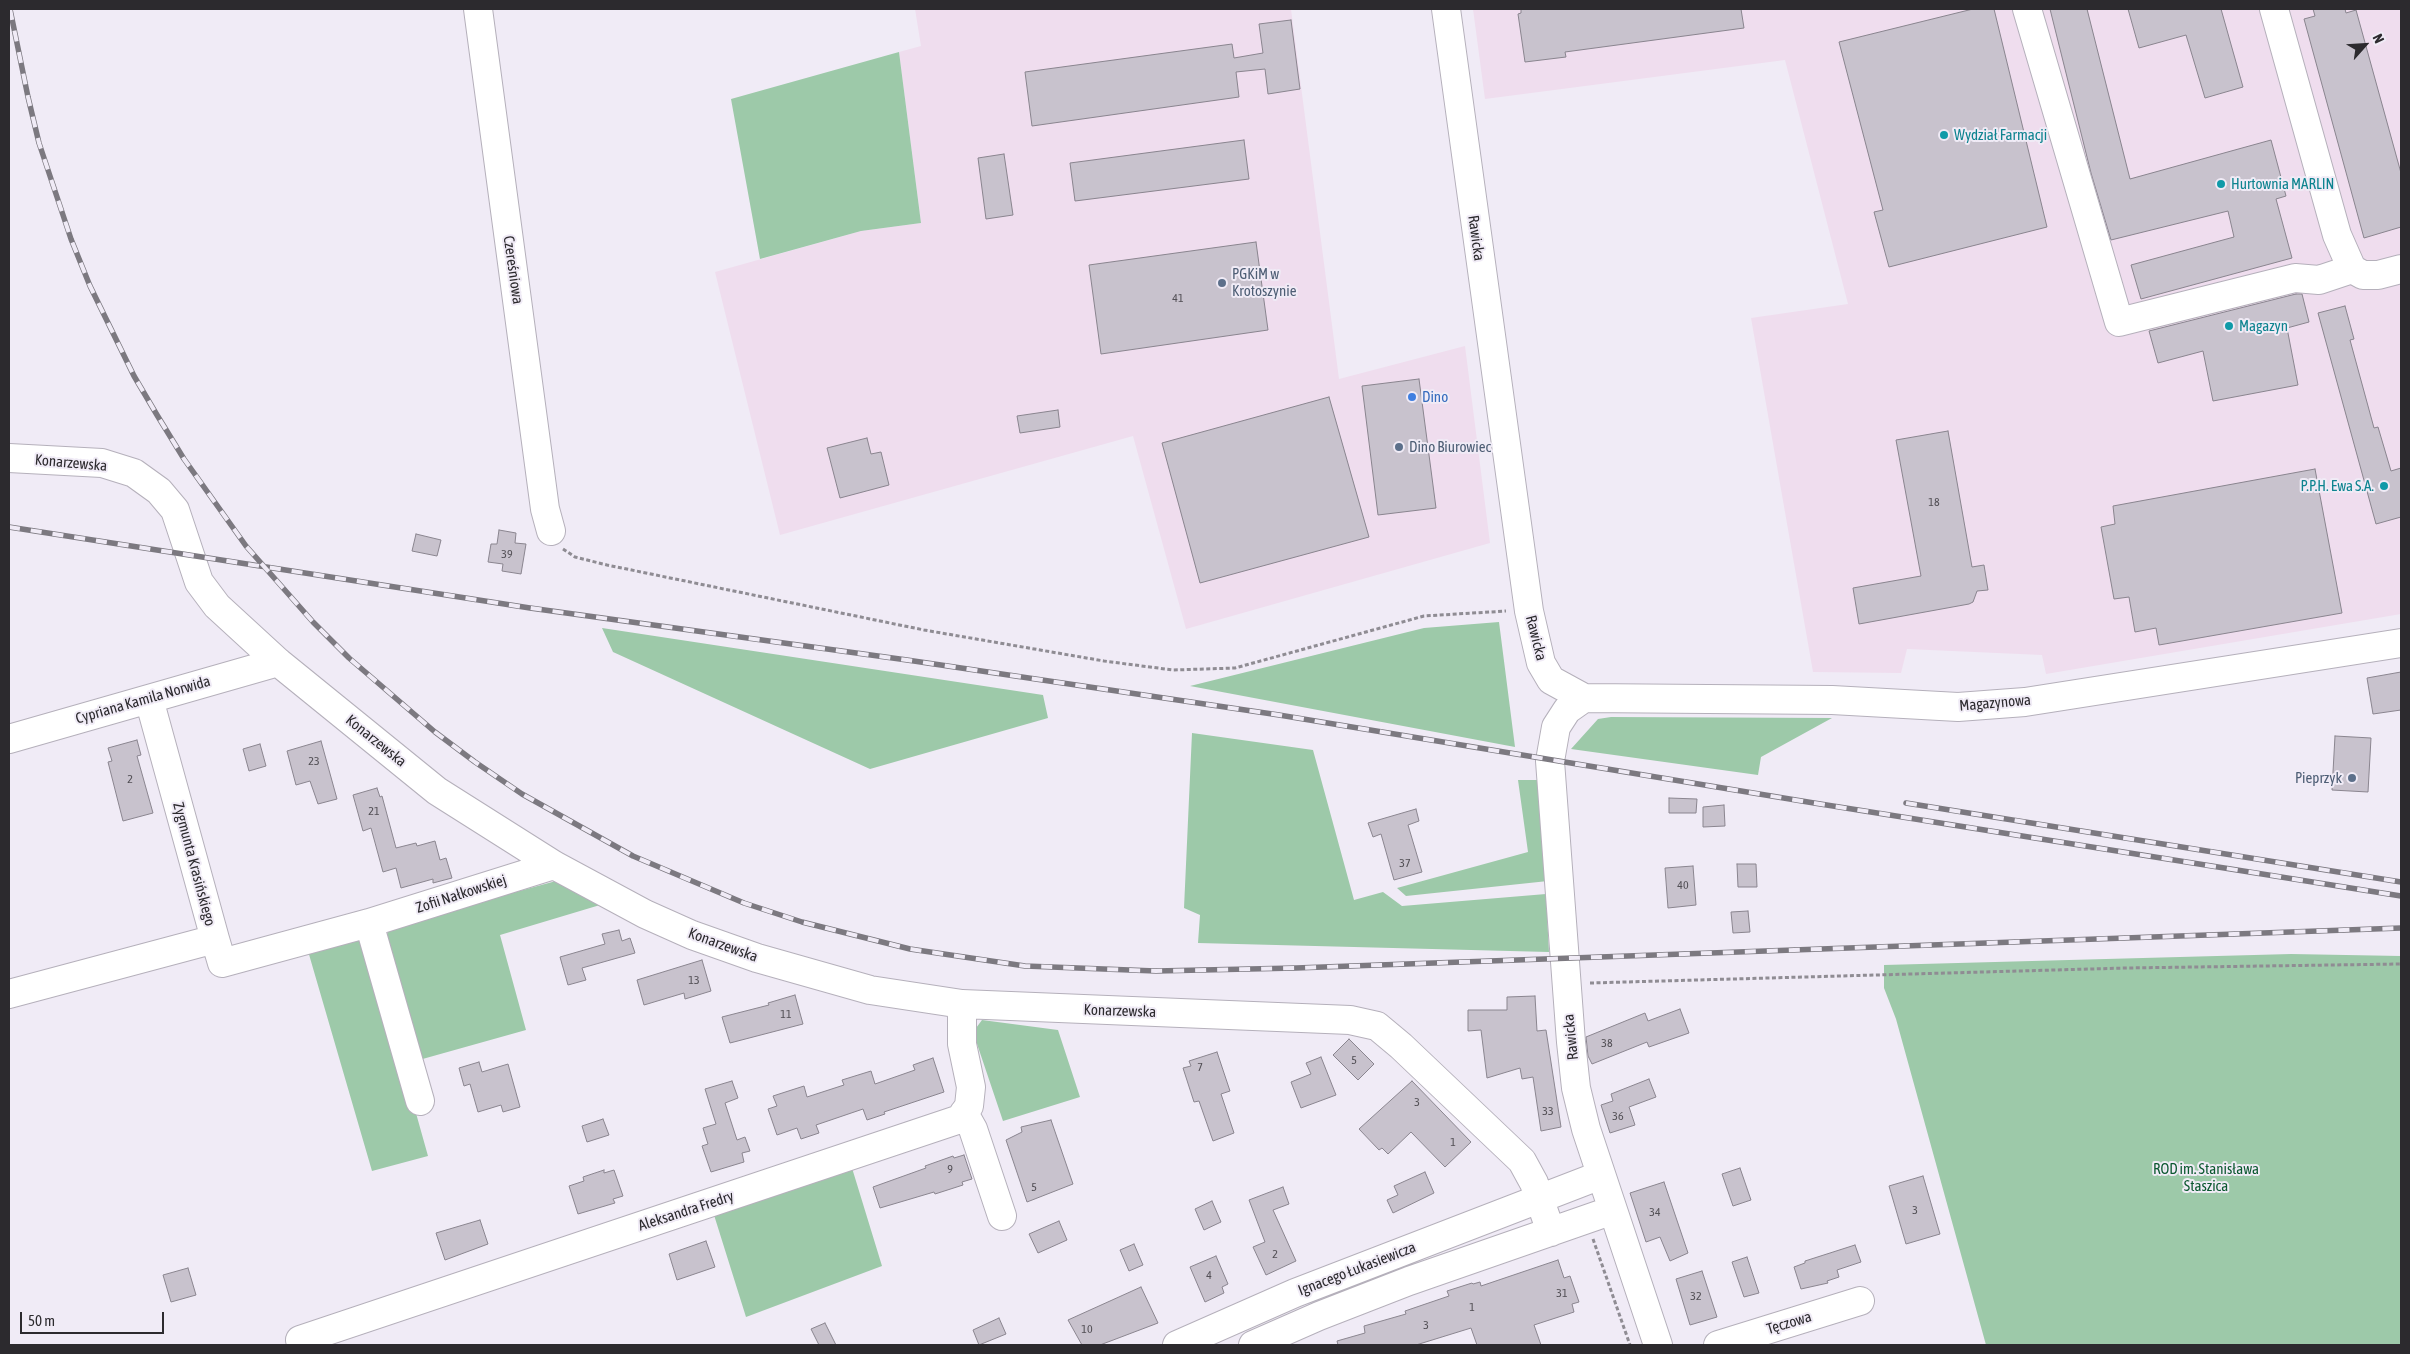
<!DOCTYPE html>
<meta charset="utf-8">
<style>
body{margin:0}
#map{position:relative;width:2410px;height:1354px;overflow:hidden;background:#f0ebf6;font-family:"Asap Condensed",sans-serif}
canvas{display:block}
.frame{position:absolute;inset:0;border:10px solid #2c2a2e;pointer-events:none}
.north{position:absolute;left:2340px;top:20px;width:50px;height:50px;-webkit-text-stroke:4px #f0ebf6;paint-order:stroke;rotate:64deg;font-size:14px;font-weight:700;line-height:20px;text-align:center;color:#2c2a2e}
.north::after{content:'';display:block;margin:auto;width:18px;height:22px;background:#2c2a2e;clip-path:polygon(50% 0,100% 100%,50% 72%,0 100%)}
.scale{position:absolute;left:20px;top:1312px;width:144px;height:22px;box-sizing:border-box;border:2px solid #2c2a2e;border-top:0;padding-left:6px;font-size:15px;line-height:18px;white-space:nowrap;color:#2c2a2e;-webkit-text-stroke:4px #f0ebf6;paint-order:stroke}
</style>
<div id="map">
<canvas width="2410" height="1354"></canvas>
<div class="frame"></div>
<div class="north">N</div>
<div class="scale">50 m</div>
</div>
<script>
const g = document.querySelector('canvas').getContext('2d');
g.lineJoin = 'round';
function paint(path, color) {
  g.fillStyle = color;
  g.fill(path, 'evenodd');
}
function shape(rows) {
  const path = new Path2D();
  for (const r of rows) {
    path.moveTo(r[0], r[1]);
    for (let i = 2; i < r.length; i += 2) path.lineTo(r[i], r[i + 1]);
  }
  return path;
}
function strokePath(path, color, width, dash) {
  g.strokeStyle = color;
  g.lineWidth = width;
  g.lineCap = dash ? 'butt' : 'round';
  g.setLineDash(dash || []);
  g.stroke(path);
}
function label(font, color, halo, rows, align = 'center') {
  g.font = font + ' "Asap Condensed",sans-serif';
  g.lineWidth = 4;
  g.setLineDash([]);
  g.textBaseline = 'middle';
  g.strokeStyle = halo;
  g.fillStyle = color;
  for (const [text, x, y, turn = 0] of rows) {
    g.save();
    g.translate(x, y);
    g.rotate((+turn || 0) * Math.PI / 180);
    g.textAlign = isNaN(turn) ? turn : align;
    if (halo) g.strokeText(text, 0, 0);
    g.fillText(text, 0, 0);
    g.restore();
  }
}
paint(shape([
 [915,9,1291,9,1339,379,1465,346,1490,543,1186,629,1133,436,780,535,715,272,861,231,921,223,899,52,921,46],
 [1473,9,2401,9,2401,614,2046,674,2042,655,1907,649,1901,673,1813,672,1751,318,1848,304,1785,60,1485,99]
]), '#efddee');
paint(shape([
 [899,52,921,223,861,231,760,259,731,99],
 [1499,622,1515,747,1190,686,1424,628],
 [602,628,1043,695,1048,718,870,769,613,652],
 [1611,717,1832,718,1761,757,1758,775,1571,749,1598,719],
 [1192,733,1313,750,1354,900,1383,892,1402,906,1546,894,1549,952,1198,943,1200,915,1184,908],
 [1518,780,1539,780,1548,881,1406,896,1397,888,1528,852],
 [556,881,600,905,500,935,526,1030,419,1060,385,938,391,926],
 [353,937,368,942,428,1156,372,1171,308,951],
 [2291,954,2401,956,2401,1345,1986,1345,1896,1019,1884,988,1884,965],
 [982,1020,1058,1030,1080,1097,1003,1121,973,1032],
 [852,1168,882,1266,746,1317,714,1215]
]), '#9dc9a9');
const building = shape([
 [1521,9,1741,9,1744,28,1565,52,1566,57,1525,62,1518,14,1521,13,1521,9],
 [1973,9,1994,9,2047,227,1889,267,1874,212,1883,210,1839,42,1973,9],
 [2050,9,2087,9,2130,179,2271,140,2286,196,2276,199,2292,258,2141,299,2131,265,2234,237,2228,211,2111,240,2091,173,2050,9],
 [2128,9,2221,9,2243,87,2205,98,2186,35,2139,48,2128,9],
 [2313,9,2345,9,2346,13,2356,10,2401,173,2401,227,2364,238,2304,19,2315,16,2313,9],
 [1291,20,1300,89,1268,94,1265,69,1236,72,1239,97,1032,126,1025,72,1232,44,1234,58,1263,53,1259,24,1291,20],
 [1244,140,1249,179,1075,201,1070,163,1244,140],
 [1004,154,1013,215,986,219,978,158,1004,154],
 [1256,242,1268,330,1101,354,1089,265,1256,242],
 [2296,294,2302,294,2309,322,2287,328,2298,385,2213,401,2203,351,2158,363,2149,331,2296,294],
 [2345,306,2354,339,2350,340,2374,428,2378,427,2391,471,2401,468,2401,517,2376,524,2318,313,2345,306],
 [1419,379,1436,508,1378,515,1362,386,1419,379],
 [1329,397,1369,537,1200,583,1162,443,1329,397],
 [1058,410,1060,427,1020,433,1017,416,1058,410],
 [1948,431,1972,567,1984,565,1988,590,1977,591,1973,602,1969,604,1859,624,1853,588,1921,576,1896,440,1948,431],
 [867,438,871,454,881,452,889,485,840,498,827,448,867,438],
 [2315,469,2342,613,2159,645,2156,628,2135,632,2129,597,2114,599,2101,527,2115,524,2113,506,2315,469],
 [499,530,516,533,515,543,526,544,521,574,502,571,503,564,488,562,491,544,497,544,499,530],
 [416,534,441,540,437,556,412,551,416,534],
 [2401,672,2401,710,2373,714,2367,678,2401,672],
 [2335,736,2371,738,2368,792,2332,790,2335,736],
 [137,740,141,755,137,756,153,813,123,821,108,762,112,761,108,748,137,740],
 [321,741,337,799,318,804,310,781,296,785,287,751,321,741],
 [260,744,266,766,249,771,243,749,260,744],
 [377,788,380,797,382,796,396,848,416,843,417,846,435,841,440,860,446,858,452,878,433,883,433,879,401,888,396,868,383,872,371,828,363,831,353,795,377,788],
 [1669,798,1697,799,1696,813,1669,813,1669,798],
 [1724,805,1725,826,1703,827,1703,807,1724,805],
 [1416,809,1419,821,1408,825,1422,872,1394,880,1381,834,1373,837,1368,823,1416,809],
 [1737,864,1756,864,1757,887,1738,887,1737,864],
 [1693,866,1696,905,1668,908,1665,868,1693,866],
 [1748,911,1750,932,1733,933,1731,912,1748,911],
 [619,930,622,941,630,938,635,953,582,968,586,980,568,985,560,957,605,944,602,934,619,930],
 [702,960,711,991,685,999,684,993,644,1005,637,980,702,960],
 [795,995,803,1024,730,1043,722,1017,769,1005,768,1003,795,995],
 [1535,996,1537,1031,1546,1030,1561,1127,1541,1131,1533,1077,1522,1079,1520,1068,1487,1078,1481,1030,1468,1031,1468,1010,1507,1010,1507,997,1535,996],
 [1680,1009,1689,1033,1649,1047,1647,1042,1592,1064,1588,1056,1586,1037,1645,1013,1648,1021,1680,1009],
 [1349,1039,1374,1064,1358,1080,1333,1055,1349,1039],
 [1217,1052,1230,1091,1221,1094,1234,1133,1213,1141,1199,1101,1194,1102,1183,1068,1191,1066,1189,1061,1217,1052],
 [1321,1057,1336,1095,1301,1108,1291,1082,1311,1074,1306,1063,1321,1057],
 [933,1058,944,1092,884,1112,885,1114,867,1120,863,1109,816,1125,819,1133,801,1139,797,1128,777,1135,768,1109,777,1106,773,1096,804,1086,807,1097,844,1085,842,1080,871,1071,875,1084,915,1070,913,1065,933,1058],
 [479,1062,482,1072,508,1064,520,1107,503,1112,501,1105,478,1112,470,1084,464,1086,459,1068,479,1062],
 [1649,1079,1656,1097,1629,1107,1635,1125,1610,1133,1601,1105,1613,1101,1611,1094,1649,1079],
 [732,1081,738,1098,725,1103,737,1140,745,1137,750,1151,742,1153,744,1162,711,1172,702,1146,708,1144,703,1128,716,1124,705,1089,732,1081],
 [1412,1081,1471,1142,1445,1167,1411,1132,1388,1154,1382,1148,1379,1150,1359,1129,1412,1081],
 [603,1119,609,1135,587,1142,582,1126,603,1119],
 [1051,1120,1073,1184,1027,1202,1006,1140,1022,1132,1021,1127,1051,1120],
 [964,1155,972,1179,962,1182,963,1185,935,1194,934,1192,880,1208,873,1187,926,1168,925,1166,953,1156,954,1158,964,1155],
 [1740,1168,1751,1200,1733,1206,1722,1174,1740,1168],
 [604,1170,604,1173,614,1170,623,1196,613,1199,615,1203,578,1214,569,1186,584,1181,583,1177,604,1170],
 [1425,1172,1434,1193,1393,1213,1387,1200,1398,1195,1394,1186,1425,1172],
 [1923,1176,1940,1234,1906,1244,1889,1186,1923,1176],
 [1664,1182,1688,1253,1670,1261,1660,1237,1646,1242,1630,1193,1664,1182],
 [1283,1187,1289,1204,1273,1210,1296,1261,1266,1275,1253,1247,1265,1242,1249,1200,1283,1187],
 [1212,1201,1221,1222,1204,1230,1195,1209,1212,1201],
 [480,1220,488,1244,445,1260,436,1233,480,1220],
 [1059,1221,1067,1240,1038,1253,1029,1234,1059,1221],
 [706,1241,715,1267,677,1280,669,1254,706,1241],
 [1134,1244,1143,1265,1129,1271,1120,1250,1134,1244],
 [1855,1245,1861,1262,1837,1270,1839,1277,1827,1281,1828,1283,1801,1289,1794,1267,1805,1263,1805,1261,1855,1245],
 [1216,1256,1228,1284,1222,1287,1224,1293,1205,1302,1190,1267,1216,1256],
 [1747,1257,1759,1293,1744,1297,1732,1262,1747,1257],
 [1558,1260,1564,1278,1570,1276,1579,1302,1572,1304,1574,1312,1534,1325,1541,1345,1477,1345,1471,1328,1416,1345,1338,1345,1337,1341,1365,1333,1364,1326,1406,1314,1405,1311,1449,1296,1447,1291,1472,1283,1473,1284,1480,1282,1481,1286,1558,1260],
 [188,1268,196,1295,171,1302,163,1275,188,1268],
 [1702,1271,1717,1317,1690,1325,1676,1279,1702,1271],
 [1141,1287,1158,1323,1100,1345,1082,1345,1068,1320,1141,1287],
 [999,1318,1006,1334,979,1345,973,1330,999,1318],
 [825,1323,836,1345,819,1345,811,1329,825,1323]
]);
paint(building, '#c8c2cd');
strokePath(building, '#8a858f', 1);
const minor = shape([
 [478,9,545,509,551,531],
 [1446,9,1529,611,1541,663,1551,680,1584,698,1832,700,1958,707,2025,702,2401,643],
 [2027,9,2119,322,2295,278,2319,280,2352,269],
 [2274,9,2337,235,2352,269,2363,275,2378,275,2401,269],
 [9,458,102,463,134,473,159,491,175,510,199,582,217,606,278,662,437,791,554,865,645,914,692,935,757,958,870,990,962,1004,1350,1020,1377,1026,1401,1046,1522,1161,1534,1183,1551,1232],
 [1584,698,1567,710,1556,727,1550,761,1571,1042,1576,1088,1586,1129,1658,1345],
 [9,739,278,662],
 [369,923,420,1101],
 [215,939,222,963,369,923,554,865],
 [9,994,215,939,149,699],
 [964,1113,973,1129,1002,1216],
 [300,1340,960,1119,969,1106,971,1087,962,1044,962,1004],
 [1177,1345,1295,1293,1601,1175],
 [1253,1345,1319,1316,1409,1281,1613,1210],
 [1718,1345,1860,1301]
]);
strokePath(minor, '#b5b0bb', 30);
strokePath(shape([
 [563,549,575,557,607,565,924,630,1104,661,1173,670,1235,668,1424,616,1506,611],
 [1590,983,2126,968,2401,964],
 [1593,1239,1630,1345]
]), '#8f8c93', 3, [4, 2.5]);
strokePath(minor, '#fff', 28);
const rail = shape([
 [10,9,28,97,39,143,71,239,90,286,134,376,157,415,184,459,246,546,313,622,349,658,435,732,475,762,522,794,633,856,744,903,802,922,910,949,1025,966,1156,971,1296,968,2401,928],
 [9,527,530,608,907,660,1279,715,1814,803,2401,896],
 [1906,803,2401,882]
]);
strokePath(rail, '#7c7980', 5.5);
strokePath(rail, '#f0ebf6', 4, [11]);
for (const [x, y, r, color] of [
 [1944,135,5,"#0f9aa8"],
 [2221,184,5,"#0f9aa8"],
 [1222,283,5,"#5c6f8a"],
 [2229,326,5,"#0f9aa8"],
 [1412,397,5,"#3f7fe0"],
 [1399,447,5,"#5c6f8a"],
 [2384,486,5,"#0f9aa8"],
 [2352,778,5,"#5c6f8a"]
]) {
  const dot = new Path2D();
  dot.arc(x, y, r, 0, 2 * Math.PI);
  g.fillStyle = color;
  g.fill(dot);
  strokePath(dot, '#f0ebf6', 2);
}
label('12px', '#535056', null, [
 ["41",1178,298],
 ["18",1934,502],
 ["39",507,554],
 ["23",314,761],
 ["2",130,779],
 ["21",374,811],
 ["37",1405,863],
 ["40",1683,885],
 ["13",694,980],
 ["11",786,1014],
 ["38",1607,1043],
 ["5",1354,1060],
 ["7",1200,1067],
 ["3",1417,1102],
 ["33",1548,1111],
 ["36",1618,1116],
 ["1",1453,1142],
 ["9",950,1169],
 ["5",1034,1187],
 ["3",1915,1210],
 ["34",1655,1212],
 ["2",1275,1254],
 ["4",1209,1275],
 ["31",1562,1293],
 ["32",1696,1296],
 ["1",1472,1307],
 ["3",1426,1325],
 ["10",1087,1329]
]);
label('15px', '#0d838f', '#f0ebf6', [
 ["Wydział Farmacji",1954,135],
 ["Hurtownia MARLIN",2231,184],
 ["Magazyn",2239,326],
 ["P.P.H. Ewa S.A.",2374,486,"right"]
], 'left');
label('15px', '#2c2a2e', '#f0ebf6', [
 ["Rawicka",1476,238,82],
 ["Czereśniowa",513,270,82],
 ["Konarzewska",71,463,5],
 ["Rawicka",1536,638,76],
 ["Cypriana Kamila Norwida",143,700,-16],
 ["Magazynowa",1995,703,-5],
 ["Konarzewska",376,741,39],
 ["Zygmunta Krasińskiego",194,864,75],
 ["Zofii Nałkowskiej",461,894,-18],
 ["Konarzewska",723,945,20],
 ["Konarzewska",1120,1011,2],
 ["Rawicka",1571,1037,-96],
 ["Aleksandra Fredry",686,1211,-18],
 ["Ignacego Łukasiewicza",1357,1269,-21],
 ["Tęczowa",1789,1323,-17]
]);
label('15px', '#4e5e75', '#f0ebf6', [
 ["PGKiM w",1232,274],
 ["Krotoszynie",1232,291],
 ["Dino Biurowiec",1409,447],
 ["Pieprzyk",2342,778,"right"]
], 'left');
label('15px', '#366cbe', '#f0ebf6', [
 ["Dino",1422,397]
], 'left');
label('15px', '#0b5830', '#f0ebf6', [
 ["ROD im. Stanisława",2206,1169],
 ["Staszica",2206,1186]
]);
</script>
